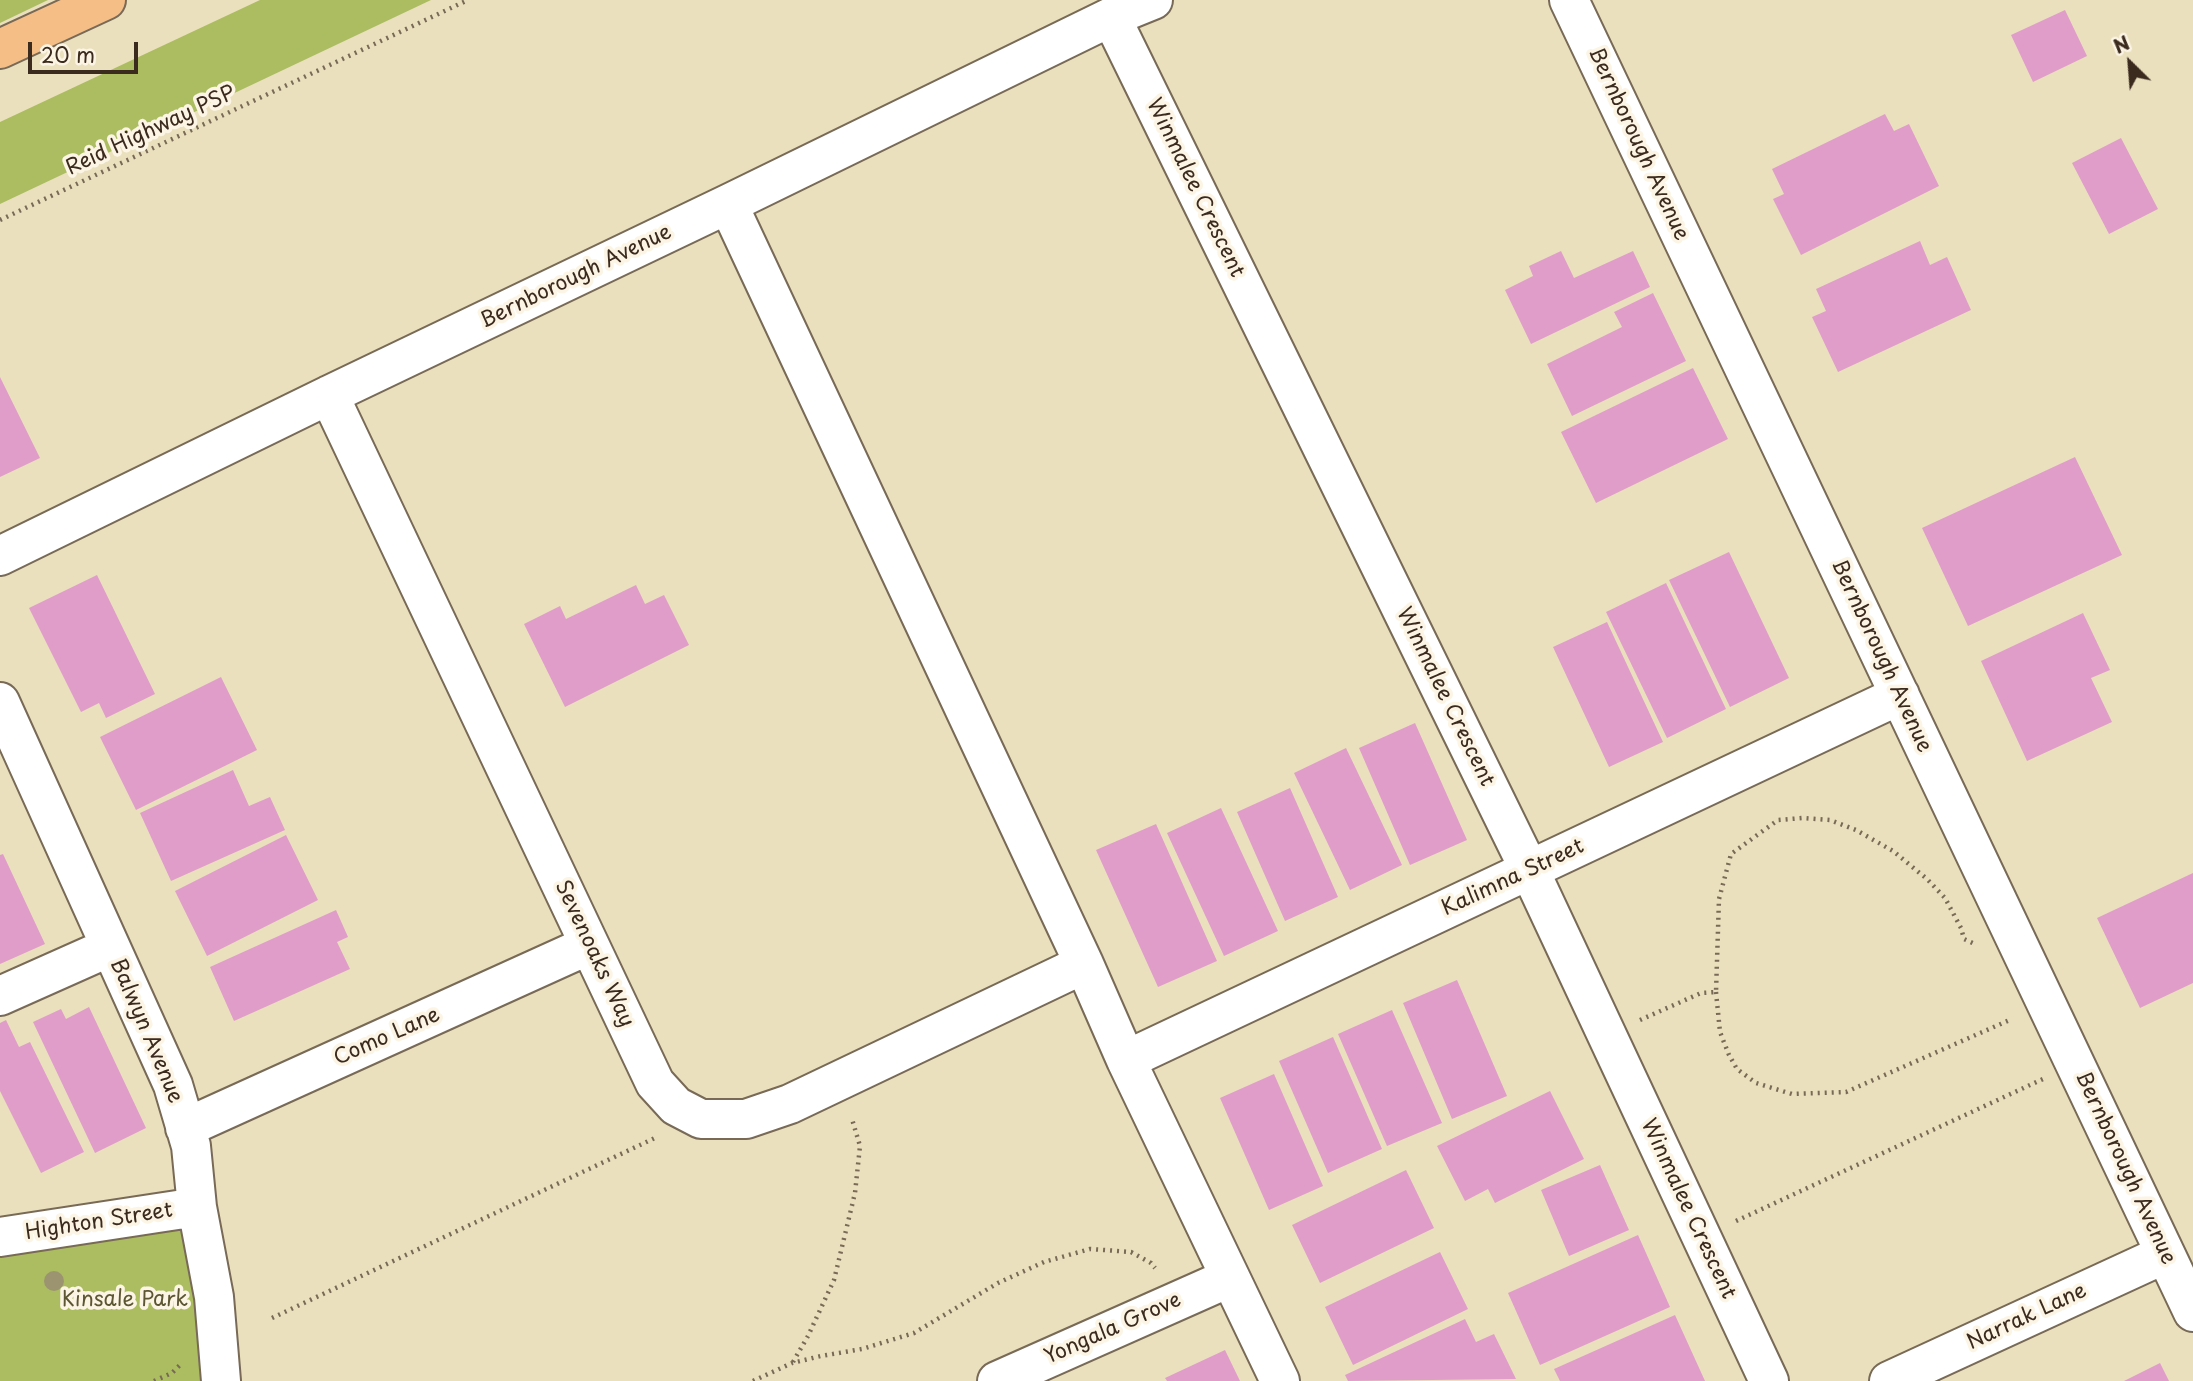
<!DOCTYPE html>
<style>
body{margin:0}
#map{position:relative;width:2193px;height:1381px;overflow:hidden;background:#eae0bd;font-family:"Playpen Sans",sans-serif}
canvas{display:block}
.north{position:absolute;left:2095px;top:28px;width:70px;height:70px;-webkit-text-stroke:5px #fcf5e5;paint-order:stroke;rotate:335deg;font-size:19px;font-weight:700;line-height:28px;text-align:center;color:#3b2a1e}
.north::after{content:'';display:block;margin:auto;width:24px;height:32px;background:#3b2a1e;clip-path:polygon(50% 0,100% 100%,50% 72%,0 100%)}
.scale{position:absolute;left:28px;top:42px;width:110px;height:32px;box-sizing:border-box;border:4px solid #3b2a1e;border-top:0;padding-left:9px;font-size:21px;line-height:24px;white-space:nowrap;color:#3b2a1e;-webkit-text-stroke:5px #fcf5e5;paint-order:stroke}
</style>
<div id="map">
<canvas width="2193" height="1381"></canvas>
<div class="north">N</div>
<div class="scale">20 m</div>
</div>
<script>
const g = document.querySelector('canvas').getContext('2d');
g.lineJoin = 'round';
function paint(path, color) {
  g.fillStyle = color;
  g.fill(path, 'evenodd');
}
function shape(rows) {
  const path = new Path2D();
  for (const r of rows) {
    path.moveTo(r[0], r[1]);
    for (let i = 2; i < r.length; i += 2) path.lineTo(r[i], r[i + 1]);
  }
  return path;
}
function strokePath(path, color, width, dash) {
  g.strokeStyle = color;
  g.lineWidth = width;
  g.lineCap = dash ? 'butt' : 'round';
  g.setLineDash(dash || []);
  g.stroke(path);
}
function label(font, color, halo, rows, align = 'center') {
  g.font = font + ' "Playpen Sans",sans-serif';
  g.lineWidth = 7;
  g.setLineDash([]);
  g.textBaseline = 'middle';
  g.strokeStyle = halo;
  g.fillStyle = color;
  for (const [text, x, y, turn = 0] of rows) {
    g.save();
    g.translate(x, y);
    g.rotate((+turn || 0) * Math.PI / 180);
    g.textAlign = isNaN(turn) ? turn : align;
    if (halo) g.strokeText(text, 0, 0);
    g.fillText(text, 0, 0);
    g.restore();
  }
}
paint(shape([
 [0,0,48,0,0,23],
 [260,0,431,0,0,204,0,122],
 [197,1207,221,1381,0,1381,0,1237]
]), '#abbd60');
paint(shape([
 [2065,10,2087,56,2033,82,2011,35],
 [1885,114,1894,131,1909,124,1939,186,1801,255,1773,199,1784,194,1772,169],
 [2121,138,2158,209,2109,234,2072,163],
 [1920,241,1930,265,1947,257,1971,310,1838,372,1812,317,1826,311,1816,289],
 [1561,251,1574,278,1633,251,1650,287,1531,344,1505,290,1533,276,1529,266],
 [1653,293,1686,361,1572,416,1547,364,1622,327,1614,312],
 [1693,368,1728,439,1596,503,1561,432],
 [0,377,40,458,0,477],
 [2075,457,2122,555,1968,626,1922,528],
 [1729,552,1789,678,1730,707,1669,580],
 [97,575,155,694,106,718,99,703,81,712,29,608],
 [1666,583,1726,709,1667,738,1606,612],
 [636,585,645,604,664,595,689,645,565,707,524,624,560,606,566,619],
 [2083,613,2110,670,2091,678,2112,722,2027,761,1981,661],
 [1607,622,1663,742,1609,767,1553,647],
 [221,677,257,750,136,810,100,737],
 [1415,723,1467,840,1410,865,1359,748],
 [1346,748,1402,865,1350,890,1294,773],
 [233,770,249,806,270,797,285,830,171,881,140,813],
 [1290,788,1338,897,1285,921,1237,812],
 [1221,808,1278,931,1224,956,1167,833],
 [1156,824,1217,961,1158,987,1096,850],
 [286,835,318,900,207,956,175,891],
 [3,854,45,944,0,964,0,855],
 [2193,873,2193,983,2140,1008,2097,918],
 [336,910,348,937,337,942,350,969,234,1021,210,967],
 [1457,980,1507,1096,1452,1119,1403,1003],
 [89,1007,146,1128,95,1153,33,1022,61,1009,66,1019],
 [1392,1010,1442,1123,1387,1146,1338,1034],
 [6,1020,19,1047,30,1042,84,1152,41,1173,0,1091,0,1023],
 [1333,1037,1382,1149,1328,1173,1279,1061],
 [1274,1074,1323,1186,1269,1210,1220,1098],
 [1550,1091,1584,1159,1495,1203,1488,1189,1465,1201,1437,1146],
 [1600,1165,1629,1230,1569,1256,1541,1190],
 [1406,1170,1434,1228,1320,1283,1292,1225],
 [1638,1235,1670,1307,1540,1365,1508,1293],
 [1440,1252,1468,1309,1353,1365,1325,1307],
 [1675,1315,1705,1381,1560,1381,1554,1369],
 [1465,1319,1476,1342,1494,1334,1516,1379,1348,1381,1345,1375],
 [1225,1350,1240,1381,1167,1381,1165,1378],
 [2160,1363,2169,1381,2124,1381]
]), '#e09dca');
const minor = shape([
 [1569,0,2193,1312],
 [1111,17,1530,871,1769,1381],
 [728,204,1084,964,1126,1060,1280,1381],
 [329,395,655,1083,676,1106,701,1119,746,1119,790,1104,1084,964],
 [0,556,329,395,728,204,1111,17,1153,0],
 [0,702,173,1085,191,1146,197,1207,214,1297,221,1381],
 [0,996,110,947],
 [1126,1060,1900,695],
 [185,1128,589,945],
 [0,1237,197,1207],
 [997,1381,1229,1278],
 [1889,1381,2165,1254]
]);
const trunk = shape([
 [0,49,106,0]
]);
strokePath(minor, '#786a56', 42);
strokePath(trunk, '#786a56', 42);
strokePath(shape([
 [0,220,468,0],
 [1716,992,1720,1032,1729,1055,1737,1069,1756,1083,1792,1094,1846,1092,2012,1019],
 [1640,1020,1701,993,1716,992,1719,899,1731,854,1778,820,1803,818,1830,820,1856,830,1893,851,1927,879,1945,898,1961,928,1964,939,1977,945],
 [1736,1221,2043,1079],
 [272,1318,657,1137],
 [793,1362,808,1336,834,1280,855,1193,860,1146,852,1119],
 [154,1381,172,1373,182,1363],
 [753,1381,792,1363,821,1356,862,1349,914,1333,998,1283,1044,1262,1090,1249,1131,1252,1151,1263,1155,1268]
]), '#786a56', 4.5, [2, 5]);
strokePath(minor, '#fff', 38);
strokePath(trunk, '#f6be87', 38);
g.fillStyle = '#9c9471';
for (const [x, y] of [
 [54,1281]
]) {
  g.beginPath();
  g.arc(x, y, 10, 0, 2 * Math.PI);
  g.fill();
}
label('21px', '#3b2a1e', '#fcf5e5', [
 ["Reid Highway PSP",151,131,-25],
 ["Bernborough Avenue",1638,144,65],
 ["Winmalee Crescent",1195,188,64],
 ["Bernborough Avenue",576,277,-26],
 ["Bernborough Avenue",1881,656,65],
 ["Winmalee Crescent",1445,697,64],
 ["Kalimna Street",1513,878,-25],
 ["Sevenoaks Way",594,954,65],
 ["Balwyn Avenue",146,1031,67],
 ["Como Lane",387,1037,-24],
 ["Bernborough Avenue",2125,1168,65],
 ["Winmalee Crescent",1688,1209,65],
 ["Highton Street",99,1222,-9],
 ["Narrak Lane",2027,1317,-25],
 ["Yongala Grove",1113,1329,-24]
]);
label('21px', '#5d5632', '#fcf5e5', [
 ["Kinsale Park",125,1300]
]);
</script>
